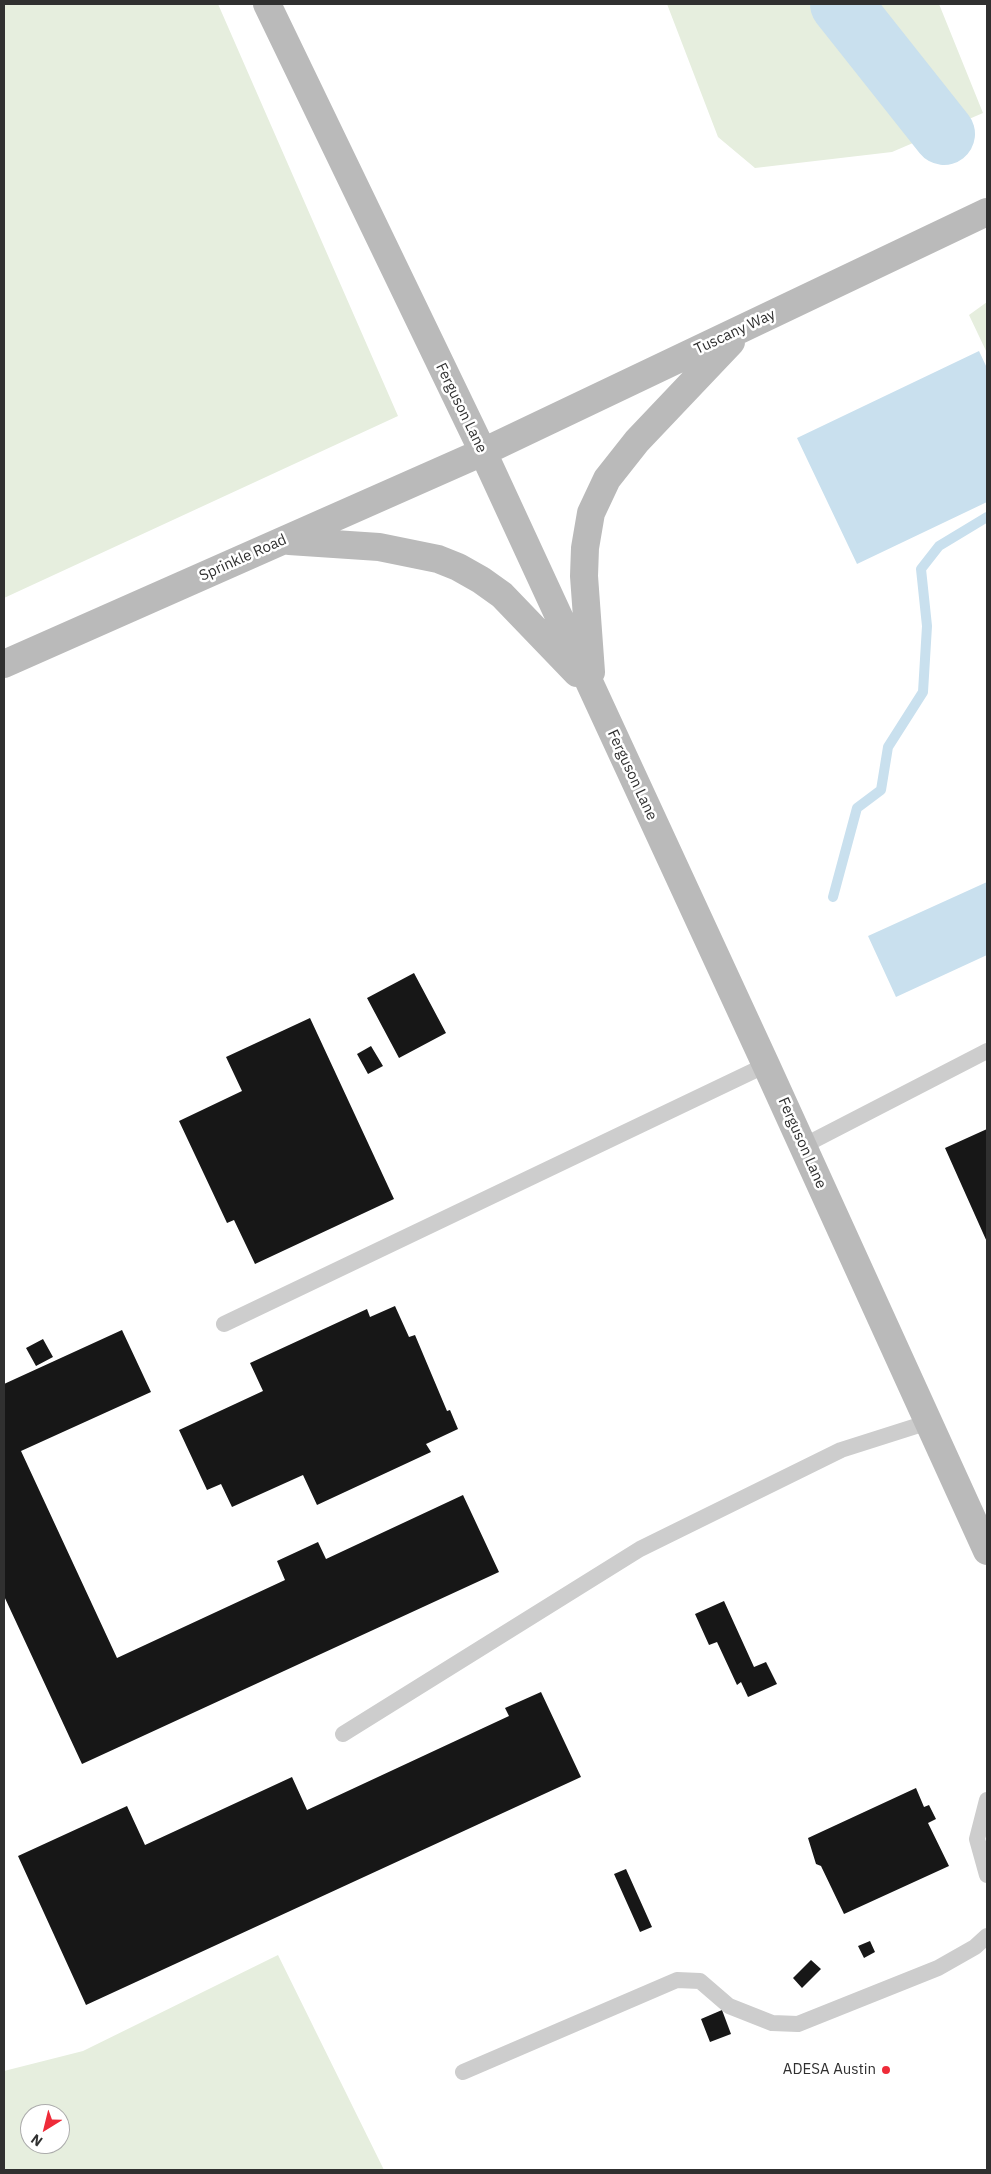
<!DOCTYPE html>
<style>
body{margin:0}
#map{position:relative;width:991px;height:2174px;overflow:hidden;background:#fff;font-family:"IBM Plex Sans",sans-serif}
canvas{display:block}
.frame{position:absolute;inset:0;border:5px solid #303030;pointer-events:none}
.north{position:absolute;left:20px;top:2104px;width:50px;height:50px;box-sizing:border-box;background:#fff;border:1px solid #acacac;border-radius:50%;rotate:216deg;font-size:14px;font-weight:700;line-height:20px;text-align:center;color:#303030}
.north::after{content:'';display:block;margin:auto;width:18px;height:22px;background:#ee2b39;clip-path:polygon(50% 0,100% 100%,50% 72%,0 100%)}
</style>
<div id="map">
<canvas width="991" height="2174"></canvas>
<div class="frame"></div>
<div class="north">N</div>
</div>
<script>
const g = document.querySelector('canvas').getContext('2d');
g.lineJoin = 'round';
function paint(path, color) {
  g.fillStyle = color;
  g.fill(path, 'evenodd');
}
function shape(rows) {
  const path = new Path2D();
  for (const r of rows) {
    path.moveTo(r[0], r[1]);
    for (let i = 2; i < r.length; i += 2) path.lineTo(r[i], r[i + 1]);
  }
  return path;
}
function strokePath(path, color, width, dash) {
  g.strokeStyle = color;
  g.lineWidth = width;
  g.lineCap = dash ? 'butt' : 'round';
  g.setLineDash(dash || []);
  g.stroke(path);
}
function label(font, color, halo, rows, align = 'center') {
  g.font = font + ' "IBM Plex Sans",sans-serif';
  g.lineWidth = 5;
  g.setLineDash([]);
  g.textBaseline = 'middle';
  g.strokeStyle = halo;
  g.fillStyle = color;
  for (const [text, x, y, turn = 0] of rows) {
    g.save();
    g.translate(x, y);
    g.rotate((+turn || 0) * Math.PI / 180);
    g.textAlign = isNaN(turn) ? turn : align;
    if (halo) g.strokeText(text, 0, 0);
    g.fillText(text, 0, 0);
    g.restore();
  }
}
paint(shape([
 [4,4,218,4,398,416,4,598],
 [667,4,939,4,983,113,892,152,755,168,718,137],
 [987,302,987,353,969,315],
 [278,1955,384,2170,4,2170,4,2071,83,2051],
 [30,2114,60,2114,60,2144,30,2144]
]), '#e6eede');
paint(shape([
 [979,351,987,368,987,502,857,564,797,438],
 [987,882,987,955,896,997,868,936]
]), '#c9e0ee');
strokePath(shape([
 [833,897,857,808,881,790,888,747,923,692,927,626,921,569,939,546,987,517]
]), '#c9e0ee', 10);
strokePath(shape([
 [841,4,944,134]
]), '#c9e0ee', 62);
paint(shape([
 [414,973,446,1033,399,1058,367,998],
 [310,1018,394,1199,255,1264,234,1220,227,1223,179,1121,242,1091,226,1057],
 [371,1046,383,1066,368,1074,357,1054],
 [987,1129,987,1242,945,1148],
 [395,1306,409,1337,415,1335,447,1411,450,1410,458,1429,426,1444,431,1452,317,1505,303,1475,232,1507,221,1484,207,1490,179,1430,263,1391,250,1363,367,1309,370,1317],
 [122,1330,151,1392,21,1451,117,1658,285,1580,277,1561,318,1542,326,1559,463,1495,499,1572,82,1764,4,1596,4,1384],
 [43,1339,53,1357,36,1366,26,1348],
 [724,1601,754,1667,766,1662,777,1684,748,1697,741,1682,737,1685,717,1642,709,1645,695,1614],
 [541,1692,581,1777,86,2005,18,1856,127,1806,145,1845,292,1777,307,1810,509,1716,505,1708],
 [916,1788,924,1807,929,1805,936,1819,928,1823,949,1866,844,1914,821,1866,816,1864,808,1838],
 [626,1869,652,1927,640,1932,614,1874],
 [870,1941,875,1952,864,1958,858,1946],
 [811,1960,821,1969,802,1988,793,1978],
 [722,2010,731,2034,710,2042,701,2019]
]), '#171717');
strokePath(shape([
 [803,1146,987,1051],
 [224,1324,766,1065],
 [343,1734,640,1549,841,1450,929,1422],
 [987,1800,977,1839,987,1875],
 [463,2072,677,1980,700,1981,729,2006,772,2023,798,2024,938,1968,975,1947,987,1936]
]), '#cdcdcd', 16);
strokePath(shape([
 [267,4,483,452,766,1065,987,1551],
 [289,541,379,547,438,559,458,567,481,580,502,595,577,673],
 [4,664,483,452,987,212],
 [591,672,584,576,585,548,591,513,607,479,637,441,731,342]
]), '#bababa', 28);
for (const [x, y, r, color] of [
 [886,2070,5,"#ee2b39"]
]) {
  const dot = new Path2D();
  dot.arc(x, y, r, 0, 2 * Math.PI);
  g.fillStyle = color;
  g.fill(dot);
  strokePath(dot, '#fff', 2);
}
label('15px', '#303030', '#fff', [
 ["Tuscany Way",735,332,-25],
 ["Ferguson Lane",461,408,64],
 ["Sprinkle Road",243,558,-24],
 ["Ferguson Lane",632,775,65],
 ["Ferguson Lane",802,1143,66]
]);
label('15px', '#303030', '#fff', [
 ["ADESA Austin",876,2070]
], 'right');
</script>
